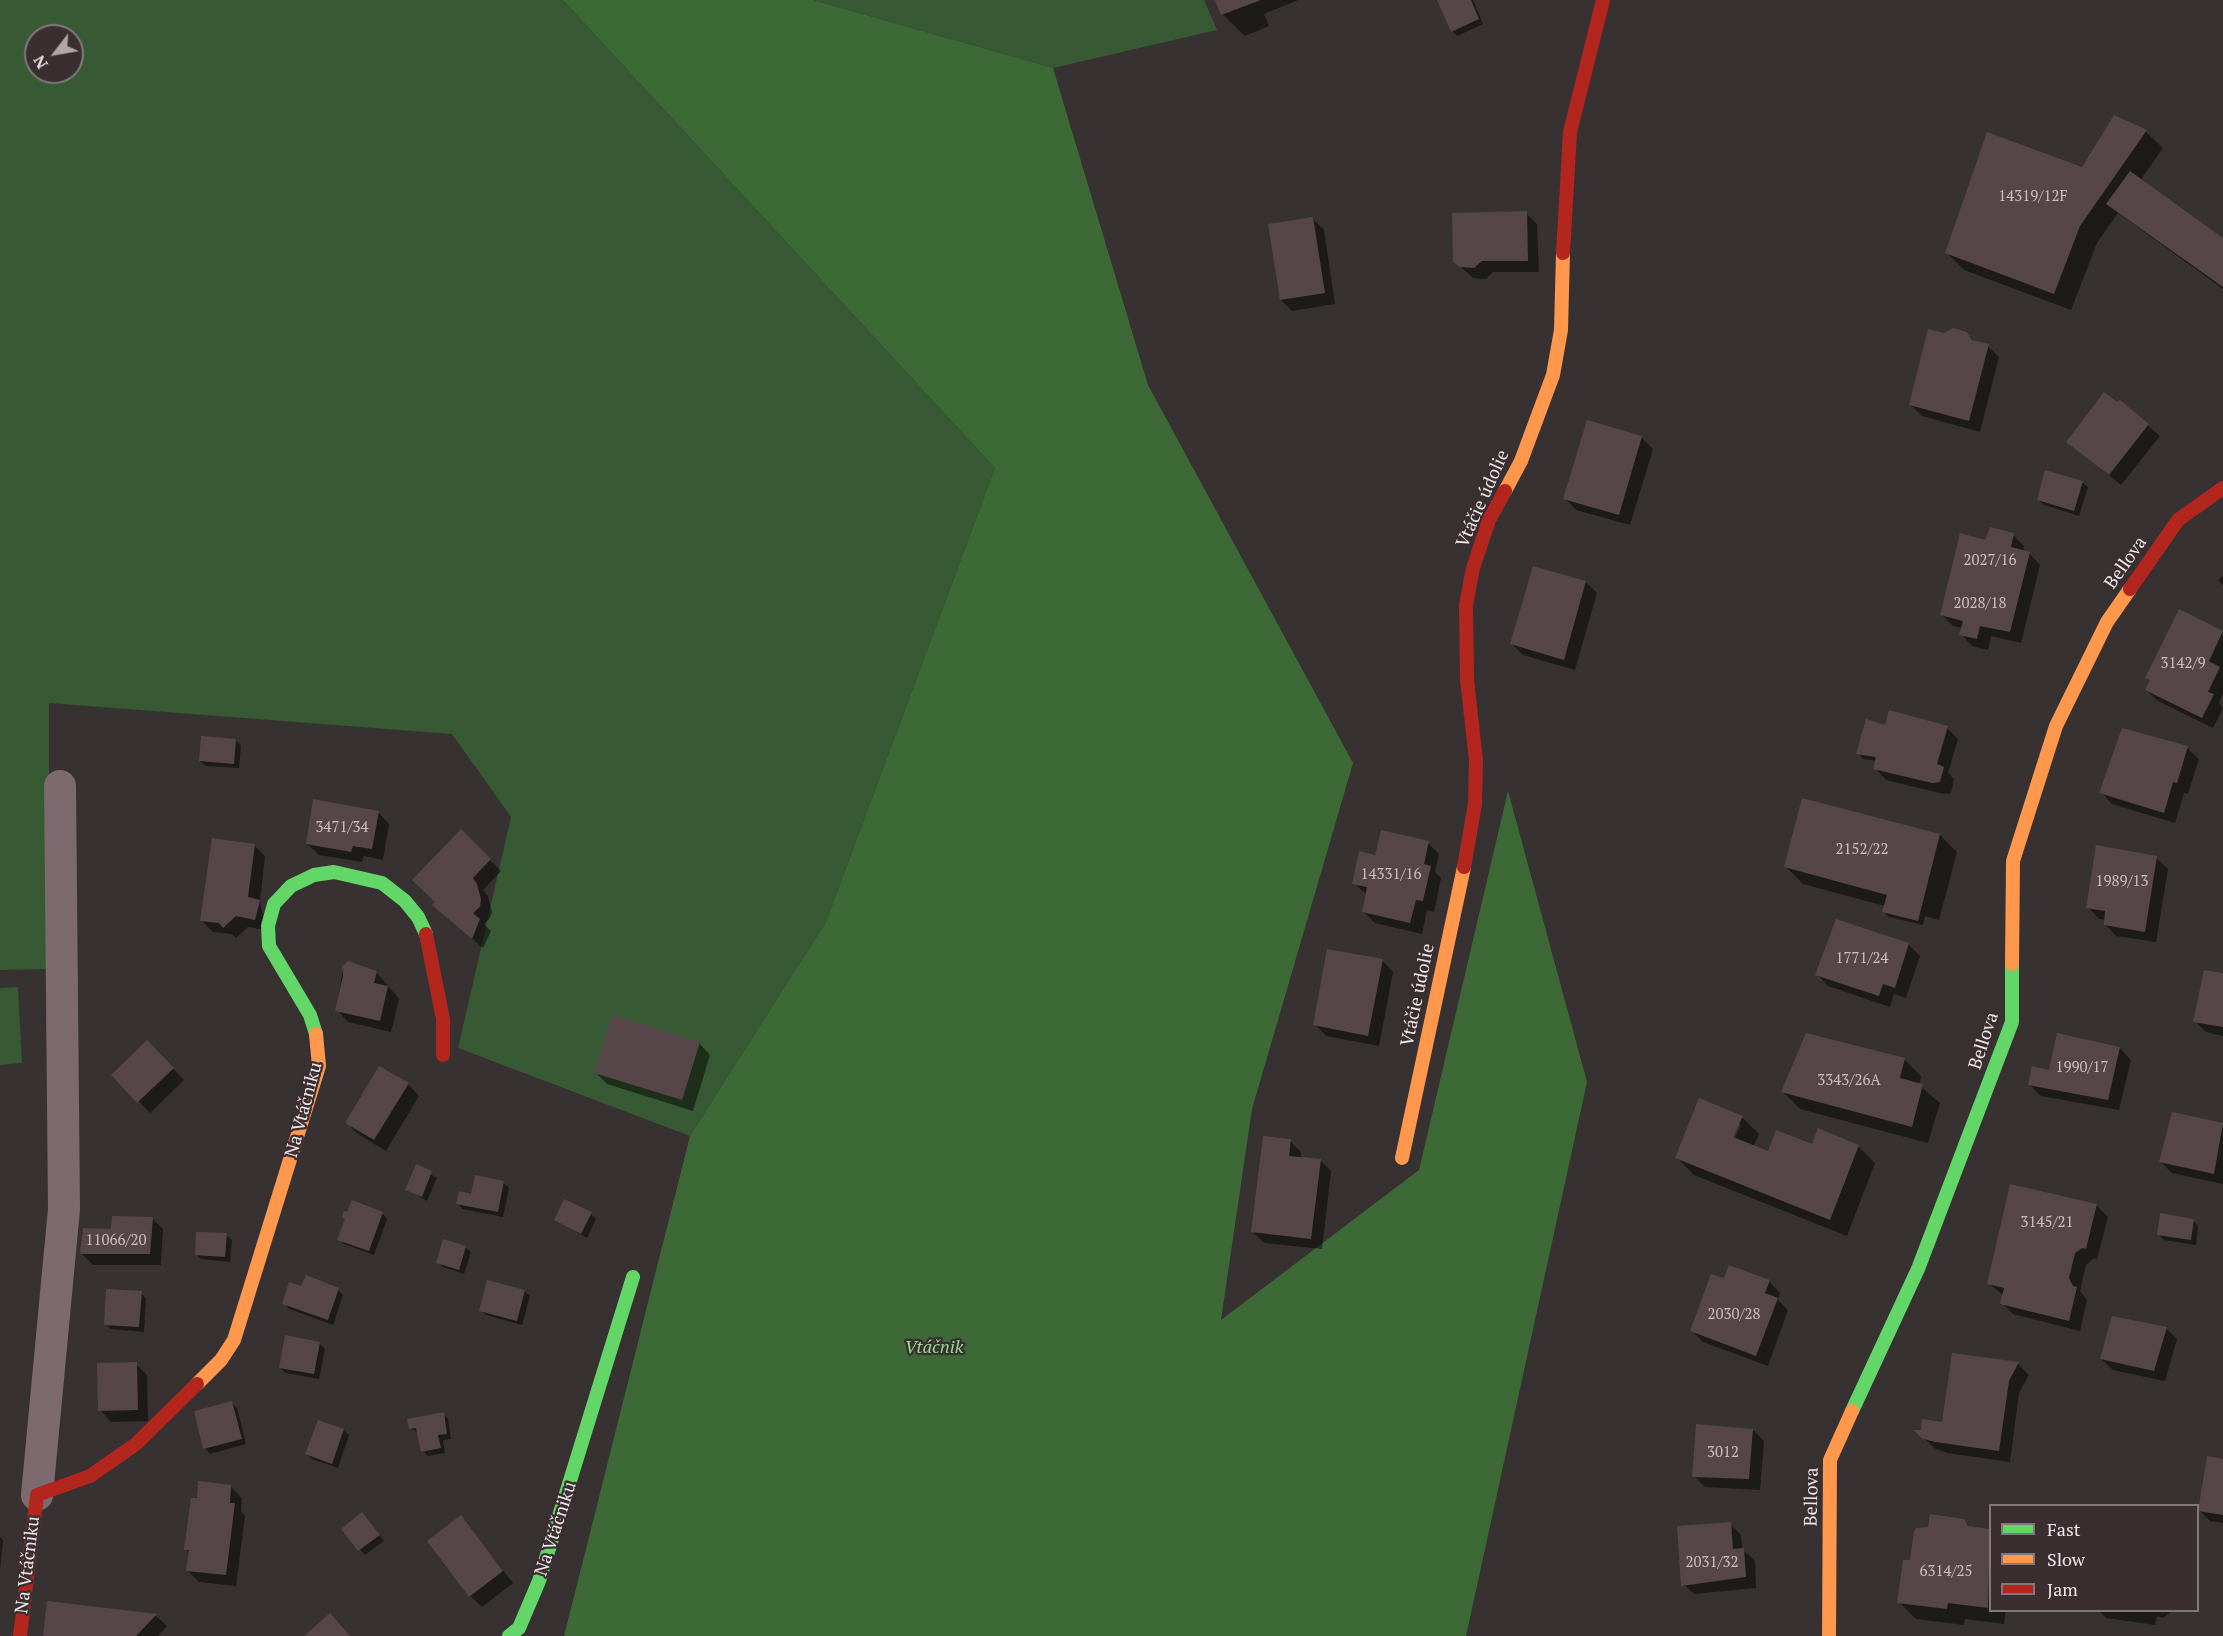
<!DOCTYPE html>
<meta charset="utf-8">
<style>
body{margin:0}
#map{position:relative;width:2223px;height:1636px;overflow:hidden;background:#373132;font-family:"PT Serif",serif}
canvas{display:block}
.legend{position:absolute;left:1989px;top:1504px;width:210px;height:108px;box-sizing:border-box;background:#3a2e31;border:2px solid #82787b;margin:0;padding:8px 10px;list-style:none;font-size:18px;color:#efe7e9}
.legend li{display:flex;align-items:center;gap:12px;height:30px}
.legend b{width:30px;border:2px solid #82787b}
.north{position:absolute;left:24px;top:24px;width:60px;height:60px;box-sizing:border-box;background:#3a2e31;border:2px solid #82787b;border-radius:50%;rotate:239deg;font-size:16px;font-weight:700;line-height:24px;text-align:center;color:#efe7e9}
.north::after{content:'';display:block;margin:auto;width:21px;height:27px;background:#afa7a9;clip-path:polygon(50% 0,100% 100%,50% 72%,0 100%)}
</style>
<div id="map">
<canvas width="2223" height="1636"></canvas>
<ul class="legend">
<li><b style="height:8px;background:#63d668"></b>Fast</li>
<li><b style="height:8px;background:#ff974d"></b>Slow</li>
<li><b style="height:8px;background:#b3261e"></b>Jam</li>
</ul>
<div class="north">N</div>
</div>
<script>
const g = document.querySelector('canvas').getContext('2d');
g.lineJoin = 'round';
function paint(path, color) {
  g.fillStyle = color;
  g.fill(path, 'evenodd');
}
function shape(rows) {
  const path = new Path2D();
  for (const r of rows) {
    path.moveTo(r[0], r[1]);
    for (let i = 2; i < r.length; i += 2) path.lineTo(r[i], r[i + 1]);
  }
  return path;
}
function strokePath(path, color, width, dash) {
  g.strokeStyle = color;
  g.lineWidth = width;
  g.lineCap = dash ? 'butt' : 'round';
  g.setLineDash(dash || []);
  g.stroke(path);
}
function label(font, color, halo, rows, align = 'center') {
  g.font = font + ' "PT Serif",serif';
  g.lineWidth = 4.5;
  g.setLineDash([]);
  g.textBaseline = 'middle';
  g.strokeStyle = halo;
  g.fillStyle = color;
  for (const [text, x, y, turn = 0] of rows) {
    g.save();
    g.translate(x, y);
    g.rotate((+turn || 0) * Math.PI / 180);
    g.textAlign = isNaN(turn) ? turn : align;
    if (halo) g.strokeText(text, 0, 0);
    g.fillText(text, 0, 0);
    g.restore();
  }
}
paint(shape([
 [0,0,563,0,995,468,826,922,690,1136,458,1048,511,817,452,734,49,703,49,969,0,970],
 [36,36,72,36,72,72,36,72],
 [813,0,1204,0,1217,30,1053,68],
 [18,987,22,1063,0,1065,0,988]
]), '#375933');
paint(shape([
 [563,0,813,0,1053,68,1148,385,1353,763,1252,1109,1221,1320,1419,1170,1508,791,1587,1082,1466,1636,564,1636,690,1136,826,922,995,468]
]), '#3d6937');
paint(shape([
 [1216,0,1298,0,1264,14,1269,26,1245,36,1222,14],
 [1439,0,1473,0,1483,24,1457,36,1452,31],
 [2115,117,2146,132,2163,148,2140,181,2223,240,2223,289,2118,213,2097,243,2071,310,1964,270,1947,253,2083,169],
 [1526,213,1537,224,1539,272,1493,272,1486,279,1473,278,1455,262],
 [1312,218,1324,230,1335,304,1292,311,1281,300],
 [1966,333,1975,342,1988,346,1999,357,1980,432,1922,416,1911,405,1945,335],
 [2120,402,2160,436,2121,485,2068,442],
 [1641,437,1653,449,1630,525,1576,510,1565,498],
 [2082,482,2088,487,2079,516,2044,505,2038,500],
 [2013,535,2024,546,2023,552,2029,553,2040,565,2021,643,1991,636,1988,650,1972,646,1961,634,1963,628,1953,626,1941,614,1986,542],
 [2223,576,2223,585,2218,580],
 [1586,582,1597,593,1575,670,1523,655,1512,644],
 [2180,611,2223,632,2223,694,2219,702,2223,709,2213,728,2158,701,2146,690,2151,681,2147,677],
 [1884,726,1947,728,1958,739,1948,773,1954,779,1951,793,1944,794,1886,780,1875,768,1877,761,1863,759,1858,753],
 [235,740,241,745,239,768,206,766,200,761],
 [2187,748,2199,759,2188,794,2184,793,2175,823,2112,804,2101,792,2110,762],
 [378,812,389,824,383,860,364,856,362,862,319,855,307,844],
 [461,831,501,871,483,890,488,896,492,912,490,918,484,924,491,931,483,948,446,916],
 [1940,835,1957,852,1939,920,1925,916,1923,925,1889,917,1884,912,1885,906,1803,884,1786,867],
 [1428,843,1439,854,1435,872,1441,878,1434,912,1427,910,1422,934,1375,923,1364,912,1367,895,1354,883,1376,857],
 [254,845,265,856,260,902,266,930,248,927,236,938,232,934,213,932,202,921],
 [2156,858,2168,869,2156,942,2116,936,2105,924,2106,920,2099,919,2088,907],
 [1837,921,1909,945,1920,956,1906,998,1894,994,1890,1007,1828,986,1817,974],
 [1382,960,1393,972,1379,1046,1326,1036,1315,1024],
 [349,963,377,973,399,999,391,1032,348,1022,337,1010,343,967],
 [2223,975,2223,1036,2206,1032,2195,1021],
 [147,1042,184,1080,150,1113,113,1075],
 [699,1043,710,1055,693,1111,607,1084,596,1073],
 [2120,1048,2131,1060,2119,1110,2041,1096,2030,1085,2050,1071],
 [1904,1059,1921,1076,1919,1085,1940,1103,1928,1143,1800,1109,1783,1092],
 [408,1084,419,1096,386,1151,358,1134,347,1123],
 [2173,1114,2223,1125,2223,1184,2172,1173,2161,1162],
 [1742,1117,1759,1134,1753,1147,1768,1153,1813,1146,1858,1146,1875,1163,1847,1236,1694,1175,1677,1158],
 [1738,1124,1741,1124,1732,1145,1729,1144],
 [1290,1141,1301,1152,1301,1158,1320,1160,1331,1171,1322,1249,1264,1243,1252,1231],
 [416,1166,437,1178,427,1201,407,1189],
 [477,1177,504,1183,509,1188,503,1217,463,1209,458,1204,473,1195],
 [2096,1205,2108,1217,2097,1259,2094,1258,2086,1265,2080,1291,2087,1300,2080,1331,2013,1314,2002,1303,2004,1296,1988,1283],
 [382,1213,387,1219,374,1255,344,1244,338,1239],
 [591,1214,596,1219,587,1238,556,1220],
 [152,1218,163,1229,161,1265,93,1265,82,1254,112,1231],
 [2193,1220,2198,1226,2196,1245,2164,1240,2159,1235],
 [226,1235,232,1240,230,1262,201,1259,196,1254],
 [465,1247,471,1252,464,1274,443,1267,437,1262],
 [1725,1280,1769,1281,1780,1293,1778,1300,1788,1310,1768,1366,1703,1342,1692,1331],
 [338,1290,343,1295,333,1325,289,1309,284,1303],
 [524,1291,530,1296,522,1325,486,1315,480,1310],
 [141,1293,146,1298,144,1332,111,1329,105,1324],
 [2166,1328,2177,1339,2165,1381,2113,1370,2101,1359],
 [319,1343,325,1349,319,1379,286,1373,280,1368],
 [136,1364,147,1375,148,1421,111,1422,100,1410],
 [2018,1364,2029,1375,2019,1393,2010,1462,1947,1453,1934,1448,1917,1431,1943,1424],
 [232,1403,237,1408,246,1444,210,1454,205,1448],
 [443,1414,448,1419,451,1439,443,1440,445,1453,428,1456,422,1451,419,1433,410,1428],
 [344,1430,349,1435,338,1468,312,1459,307,1454],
 [1753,1430,1764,1441,1760,1490,1705,1487,1694,1476],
 [2223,1460,2223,1523,2210,1521,2199,1510],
 [230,1486,242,1498,241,1511,245,1516,236,1586,199,1582,187,1570,190,1553,186,1550,198,1500],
 [461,1517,513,1583,482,1607,470,1596],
 [367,1519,384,1541,365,1555,343,1529],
 [1963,1520,1971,1528,1990,1531,1990,1610,2006,1610,2004,1624,1965,1619,1964,1625,1916,1619,1899,1602,1912,1562,1929,1529],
 [1730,1524,1741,1535,1742,1549,1755,1561,1756,1588,1694,1594,1682,1583],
 [0,1537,3,1540,0,1571],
 [48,1603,156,1616,167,1626,158,1636,44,1636],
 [2098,1610,2173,1610,2163,1618,2157,1616,2155,1625,2106,1618]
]), '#0007');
paint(shape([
 [1215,0,1261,0,1221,15],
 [1437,0,1471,0,1479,19,1451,32],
 [2114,115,2147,130,2080,226,2054,294,1945,253,1987,132,2082,167],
 [2130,171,2223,238,2223,287,2106,204],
 [1527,211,1528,261,1482,261,1474,268,1460,267,1453,262,1452,213],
 [1313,217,1325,293,1280,300,1268,224],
 [1953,328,1967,332,1972,340,1989,344,1969,421,1909,405,1928,329,1944,333],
 [2104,392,2117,402,2120,400,2149,424,2109,475,2066,442],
 [1587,420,1642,436,1619,515,1563,499],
 [2045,470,2083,481,2074,511,2037,500],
 [1990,527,2014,533,2011,547,2030,552,2010,632,1980,626,1977,639,1959,635,1963,621,1940,615,1960,533,1985,540],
 [1533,566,1586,581,1564,660,1510,644],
 [2179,609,2223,631,2209,661,2220,667,2208,692,2214,694,2202,718,2145,690,2150,680,2145,678],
 [1889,710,1948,726,1937,764,1944,767,1940,782,1932,783,1873,769,1876,757,1856,754,1866,719,1885,725],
 [2122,728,2188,746,2177,783,2173,782,2164,813,2099,793],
 [201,736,236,739,234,764,199,761],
 [1802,798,1940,834,1918,921,1882,912,1887,895,1784,867],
 [313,799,379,811,372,849,353,846,351,852,306,844],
 [461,829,491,859,473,878,477,884,481,899,480,907,473,913,480,919,472,939,432,905,435,902,412,880],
 [1381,830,1429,841,1424,864,1431,866,1423,901,1416,900,1410,923,1362,912,1367,887,1352,884,1359,851,1375,855],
 [212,838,255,844,248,897,260,900,255,920,236,916,223,928,219,923,200,921],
 [2096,845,2157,856,2145,932,2104,925,2105,911,2086,908],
 [1836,919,1909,943,1895,988,1883,984,1879,996,1815,975],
 [1327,949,1383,959,1368,1036,1313,1025],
 [348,961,377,971,374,983,388,986,380,1021,335,1011,343,976,342,966],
 [2204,970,2223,973,2223,1027,2193,1022],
 [612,1015,700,1042,682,1100,594,1073],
 [1806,1033,1905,1058,1900,1078,1923,1084,1912,1127,1781,1092],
 [2057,1033,2120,1047,2108,1100,2028,1085,2032,1066,2049,1070],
 [147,1040,174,1068,137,1103,111,1075],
 [379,1066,409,1083,374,1140,345,1123],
 [1699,1098,1743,1116,1733,1137,1768,1151,1776,1130,1812,1144,1818,1128,1859,1145,1830,1220,1675,1158],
 [2172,1112,2223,1123,2214,1174,2159,1162],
 [1263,1136,1291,1139,1289,1156,1321,1159,1311,1239,1251,1232],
 [416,1164,432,1171,422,1197,405,1190],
 [475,1175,504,1181,498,1212,456,1204,459,1191,471,1194],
 [2010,1184,2097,1204,2086,1249,2082,1248,2075,1253,2069,1278,2073,1286,2077,1287,2069,1321,2000,1304,2004,1288,1987,1284],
 [564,1199,592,1212,581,1234,554,1220],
 [352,1200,383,1212,369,1251,337,1240,345,1219,342,1217,344,1211,347,1212],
 [2160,1213,2194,1219,2191,1240,2157,1235],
 [112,1216,153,1217,150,1254,80,1254,83,1228,111,1229],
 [196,1232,227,1233,225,1257,195,1255],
 [443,1239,466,1246,459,1270,436,1263],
 [1729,1265,1770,1280,1765,1293,1778,1298,1756,1356,1690,1331,1711,1274,1724,1278],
 [306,1275,339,1288,328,1320,282,1304,289,1282,301,1286],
 [487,1280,525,1290,517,1321,479,1311],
 [106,1289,142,1291,139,1327,104,1325],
 [2112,1316,2167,1327,2154,1371,2100,1359],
 [285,1335,320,1342,314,1374,279,1368],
 [1952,1353,2019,1362,2009,1381,1999,1451,1935,1442,1921,1438,1914,1430,1921,1430,1922,1419,1942,1422],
 [137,1362,138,1410,98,1411,97,1363],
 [232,1401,242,1439,203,1449,194,1411],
 [444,1412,447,1434,438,1435,441,1448,421,1452,416,1428,409,1429,407,1419],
 [318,1420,344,1429,332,1464,305,1454],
 [1696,1424,1753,1429,1749,1479,1692,1477],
 [2207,1456,2223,1459,2223,1515,2198,1511],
 [198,1481,231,1485,230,1503,235,1503,226,1575,186,1571,189,1550,184,1550,191,1498,197,1498],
 [362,1512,380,1535,358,1551,341,1529],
 [1930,1514,1964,1519,1968,1526,1990,1529,1988,1608,1948,1603,1947,1609,1897,1603,1903,1560,1910,1560,1914,1532,1916,1528,1928,1527],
 [461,1515,503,1571,469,1597,427,1541],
 [1731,1522,1733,1549,1744,1548,1746,1577,1681,1586,1677,1526],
 [47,1601,90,1606,157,1614,136,1636,43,1636],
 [330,1613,350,1636,304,1636]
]), '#564649');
strokePath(shape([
 [37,1495,64,1209,60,786]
]), '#7c6a6e', 32);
strokePath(shape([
 [316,1034,310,1015,269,946,268,926,274,904,291,886,314,875,334,872,382,883,405,901,418,917,426,934],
 [1852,1411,1918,1269,2012,1022,2012,964],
 [509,1636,519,1628,539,1581,633,1277]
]), '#63d668', 14);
strokePath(shape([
 [1505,491,1521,461,1553,375,1561,330,1563,253],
 [2012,964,2013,861,2056,726,2107,622,2130,589],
 [1402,1158,1464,867],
 [197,1384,221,1360,234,1340,319,1066,316,1034],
 [1829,1636,1830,1460,1852,1411]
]), '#ff974d', 14);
strokePath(shape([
 [1563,253,1570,132,1603,0],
 [2130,589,2178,520,2223,488],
 [1464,867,1475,804,1476,760,1467,680,1466,605,1473,568,1489,520,1505,491],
 [426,934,443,1019,443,1055],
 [20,1636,37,1495,90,1476,136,1444,197,1384]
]), '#b3261e', 14);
label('15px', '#c9bfc1', null, [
 ["14319/12F",2033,197],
 ["2027/16",1990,561],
 ["2028/18",1980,604],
 ["3142/9",2183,664],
 ["3471/34",342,828],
 ["2152/22",1862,850],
 ["14331/16",1391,875],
 ["1989/13",2122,882],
 ["1771/24",1862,959],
 ["1990/17",2082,1068],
 ["3343/26A",1849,1081],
 ["3145/21",2047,1223],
 ["11066/20",116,1241],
 ["2030/28",1734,1315],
 ["3012",1723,1453],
 ["2031/32",1712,1563],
 ["6314/25",1946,1572]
]);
label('18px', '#efe7e9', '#3a2e31', [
 ["Vtáčie údolie",1483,499,-66],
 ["Bellova",2126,563,-55],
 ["Vtáčie údolie",1418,995,-78],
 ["Bellova",1984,1041,-72],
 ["Na Vtáčniku",304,1110,-75],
 ["Bellova",1812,1497,-89],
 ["Na Vtáčniku",556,1529,-72],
 ["Na Vtáčniku",28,1565,-83]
]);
label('italic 18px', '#94de8b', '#3a2e31', [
 ["Vtáčnik",934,1348]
]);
</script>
